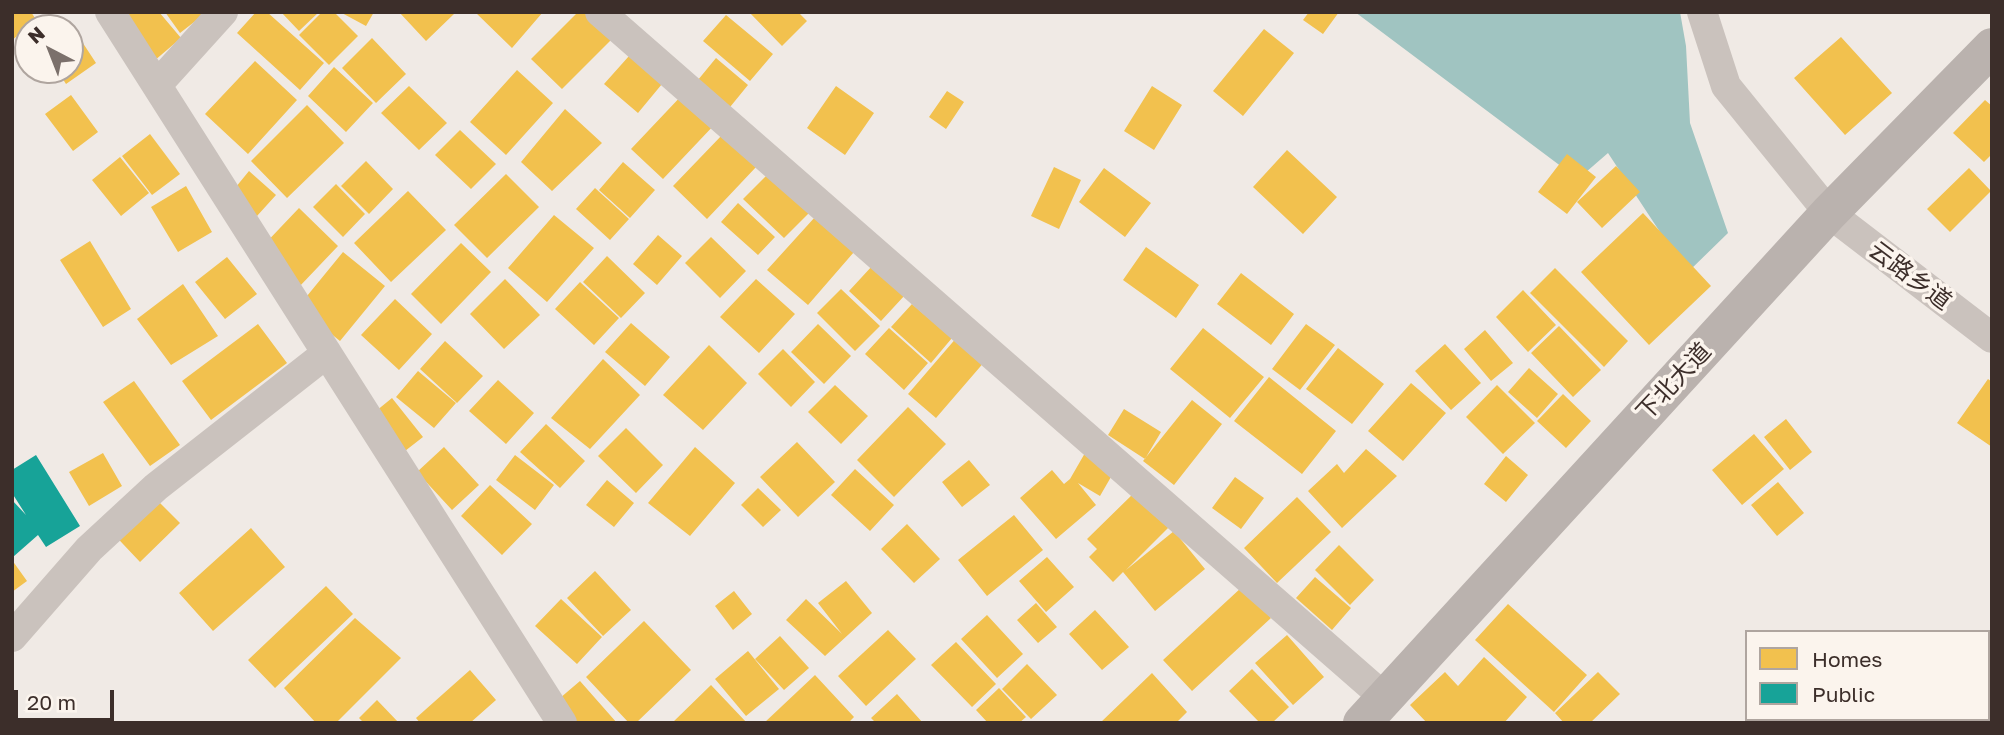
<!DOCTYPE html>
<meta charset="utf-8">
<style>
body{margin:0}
#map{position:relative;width:2004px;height:735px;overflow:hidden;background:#f0eae5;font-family:"Golos Text",sans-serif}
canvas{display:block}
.frame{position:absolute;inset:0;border:14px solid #3c2e2a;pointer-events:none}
.legend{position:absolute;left:1745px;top:630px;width:245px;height:91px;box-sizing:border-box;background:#fbf4ed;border:2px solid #afa59f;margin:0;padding:9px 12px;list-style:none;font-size:21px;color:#3c2e2a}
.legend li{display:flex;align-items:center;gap:14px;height:35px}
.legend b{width:35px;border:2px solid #afa59f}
.north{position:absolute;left:14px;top:14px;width:70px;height:70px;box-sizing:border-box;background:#fbf4ed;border:2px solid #afa59f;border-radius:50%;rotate:318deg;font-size:19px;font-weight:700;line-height:28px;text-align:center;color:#3c2e2a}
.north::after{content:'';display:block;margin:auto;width:24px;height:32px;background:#7b706b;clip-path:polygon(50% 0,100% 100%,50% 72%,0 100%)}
.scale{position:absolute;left:14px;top:690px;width:100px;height:32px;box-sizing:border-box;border:4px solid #3c2e2a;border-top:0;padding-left:9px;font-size:21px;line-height:24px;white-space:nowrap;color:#3c2e2a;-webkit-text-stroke:5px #fbf4ed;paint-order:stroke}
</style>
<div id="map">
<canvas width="2004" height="735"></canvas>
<div class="frame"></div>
<ul class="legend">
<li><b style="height:19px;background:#f2c14e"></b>Homes</li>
<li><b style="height:19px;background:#17a398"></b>Public</li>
</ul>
<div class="north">N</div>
<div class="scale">20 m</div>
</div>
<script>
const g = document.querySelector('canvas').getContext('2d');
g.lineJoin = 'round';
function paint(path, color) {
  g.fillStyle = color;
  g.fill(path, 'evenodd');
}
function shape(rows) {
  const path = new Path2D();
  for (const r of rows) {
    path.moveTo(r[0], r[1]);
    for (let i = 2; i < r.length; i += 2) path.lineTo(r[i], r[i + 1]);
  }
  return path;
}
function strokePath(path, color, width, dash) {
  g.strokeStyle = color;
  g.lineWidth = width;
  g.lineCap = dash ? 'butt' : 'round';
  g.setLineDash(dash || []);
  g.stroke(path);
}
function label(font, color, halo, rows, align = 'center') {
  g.font = font + ' "Golos Text","Noto Sans SC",sans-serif';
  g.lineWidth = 7;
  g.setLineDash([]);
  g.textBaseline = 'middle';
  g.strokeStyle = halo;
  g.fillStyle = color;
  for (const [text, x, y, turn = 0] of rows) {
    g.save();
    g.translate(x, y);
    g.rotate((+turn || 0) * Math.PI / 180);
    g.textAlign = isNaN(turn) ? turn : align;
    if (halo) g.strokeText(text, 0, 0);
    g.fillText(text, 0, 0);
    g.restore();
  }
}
paint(shape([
 [1355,12,1680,12,1686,46,1690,123,1728,233,1687,273,1608,153,1578,179]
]), '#a0c4c1');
paint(shape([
 [12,12,31,12,37,21,12,40],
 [114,12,159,12,181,38,154,61],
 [165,12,207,12,180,33],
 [256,12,267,12,324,63,300,90,237,33],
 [281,12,319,12,299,31],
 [322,12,334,12,358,36,329,65,299,35],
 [340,12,374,12,366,26],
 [399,12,453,12,454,14,426,41],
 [475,12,543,12,512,48],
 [578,12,585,12,612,39,562,89,531,59],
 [749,12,798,12,807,21,782,46],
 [1309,12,1339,12,1323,34,1303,20],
 [726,15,773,54,750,81,703,41],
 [73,28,96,63,66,84,57,70,70,70,70,30],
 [1264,29,1294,53,1243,116,1213,91],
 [1841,37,1892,93,1845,135,1794,78],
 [372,38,406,74,376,103,342,68],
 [629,56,662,84,638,113,604,84],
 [716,58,748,85,726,112,693,86],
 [255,61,297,100,248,154,205,114],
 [334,67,373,103,346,132,308,96],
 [517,70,553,103,506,155,470,122],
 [409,86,447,123,419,150,381,113],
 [836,86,874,113,845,155,807,128],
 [1152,86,1182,105,1154,150,1124,131],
 [947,91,964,102,946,129,929,117],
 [684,93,716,123,663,179,631,149],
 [71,95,98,132,73,151,45,114],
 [1985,100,1992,106,1992,154,1984,162,1953,133],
 [307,105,344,143,287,198,251,161],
 [565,109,602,143,552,191,521,162],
 [460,130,496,164,471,189,435,155],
 [150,134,180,174,152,195,122,156],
 [723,134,757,166,707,219,673,186],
 [1287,150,1337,197,1303,234,1253,187],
 [1567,154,1596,177,1567,214,1538,192],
 [120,157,149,193,121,216,92,180],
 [366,161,393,189,369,214,341,186],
 [623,162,655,190,630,218,599,190],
 [1616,166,1640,192,1602,228,1577,202],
 [1054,167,1081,180,1059,229,1031,216],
 [1104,168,1151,203,1125,237,1079,202],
 [1969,168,1991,191,1950,232,1927,209],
 [249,171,276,195,257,216,231,193],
 [506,174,539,207,487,258,454,225],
 [768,174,809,213,784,238,743,199],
 [336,184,365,214,343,237,313,207],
 [186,186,212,232,178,252,151,207],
 [595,188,629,219,610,240,576,209],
 [408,191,446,230,391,282,354,243],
 [738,203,775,237,758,255,721,222],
 [299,208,338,246,299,287,260,249],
 [1643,213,1711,286,1649,345,1581,272],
 [554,215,594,248,547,302,508,268],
 [815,217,854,252,808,305,767,270],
 [658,235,682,256,657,285,633,264],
 [711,237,746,271,720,298,685,263],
 [90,241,131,309,103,327,60,260],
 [461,243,491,272,441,324,411,294],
 [1146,247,1199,285,1176,318,1123,280],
 [343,252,385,286,340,341,298,307],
 [607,256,645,293,621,318,583,282],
 [227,257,257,294,225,319,195,282],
 [873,265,905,295,881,321,849,291],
 [1555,268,1628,341,1604,367,1530,293],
 [1241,273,1294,314,1271,345,1217,304],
 [505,279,540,315,504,349,470,314],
 [756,279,795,314,759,353,720,317],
 [580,282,619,318,594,345,555,309],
 [183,284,218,336,171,365,137,319],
 [841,289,880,326,855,351,817,313],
 [1523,290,1556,325,1528,352,1496,317],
 [395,299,432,334,399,370,361,335],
 [912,304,952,338,931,363,891,327],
 [631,323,670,357,645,386,605,352],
 [258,324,287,363,211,420,182,381],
 [818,324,851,356,824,384,791,352],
 [1306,324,1335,345,1300,390,1272,369],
 [1559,326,1601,370,1573,397,1531,353],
 [889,328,928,363,904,390,865,354],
 [1203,328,1264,377,1230,418,1170,369],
 [1485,330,1513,363,1491,381,1464,349],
 [958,336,986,360,936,418,908,394],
 [445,341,483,376,457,403,420,369],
 [1445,344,1481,383,1451,410,1415,371],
 [709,345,747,383,703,430,663,395],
 [1338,348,1384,384,1352,424,1306,389],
 [783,349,815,382,791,407,758,374],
 [603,359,640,395,590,449,551,418],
 [1529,368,1558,394,1537,418,1508,392],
 [418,371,456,403,434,428,396,397],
 [1269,377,1336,431,1302,474,1234,421],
 [1988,379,1992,382,1992,447,1957,423],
 [498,380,534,413,506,444,469,411],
 [134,381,180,445,150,466,103,402],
 [1411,383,1446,413,1403,461,1368,431],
 [835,385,868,416,841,444,808,412],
 [1497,385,1535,423,1503,454,1466,417],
 [1563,394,1591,421,1566,448,1537,421],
 [392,398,423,437,396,458,365,420],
 [1192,400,1222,424,1174,485,1143,461],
 [908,407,946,444,894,497,857,460],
 [1124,409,1161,432,1145,459,1108,435],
 [1786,419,1812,452,1790,470,1764,437],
 [546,424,585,461,560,488,520,452],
 [626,428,663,465,636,493,598,456],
 [1754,434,1784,469,1742,505,1712,470],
 [797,442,835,482,798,517,760,477],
 [444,447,479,485,452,510,417,472],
 [695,447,735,483,690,536,648,503],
 [1366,449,1397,476,1342,528,1308,491,1337,464,1344,473],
 [103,453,122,486,89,506,69,472],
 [1085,453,1115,470,1100,496,1078,483,1096,505,1056,539,1020,498,1052,470,1064,484,1070,479],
 [515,455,554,485,535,510,496,480],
 [1506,456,1528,475,1506,502,1484,484],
 [969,460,990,485,962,507,942,482],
 [855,469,894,505,870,531,831,495],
 [1235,477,1264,498,1241,529,1212,508],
 [607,480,634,503,614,527,586,505],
 [1778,482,1804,513,1777,536,1751,505],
 [490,485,532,524,502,555,461,516],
 [145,488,180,523,140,562,106,526],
 [758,488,781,510,763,527,741,505],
 [1136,491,1171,525,1126,570,1174,531,1205,569,1155,611,1123,572,1113,582,1089,557,1097,549,1087,539],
 [1297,497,1331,532,1277,583,1244,548],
 [1014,515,1043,550,987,596,958,560],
 [907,524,940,559,914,583,881,549],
 [251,528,285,567,213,631,179,593],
 [1339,545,1374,580,1350,605,1315,570],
 [1047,557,1074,587,1046,612,1019,581],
 [12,560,27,581,12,592],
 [595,571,631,610,603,636,567,598],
 [1315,577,1351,608,1332,630,1296,598],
 [846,581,872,613,825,656,786,620,806,599,842,634,818,603],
 [326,586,353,614,275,688,248,660],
 [1242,587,1271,618,1192,691,1163,660],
 [734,591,752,614,733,630,715,606],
 [561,599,602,637,577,664,535,626],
 [1036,603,1057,627,1038,643,1017,620],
 [1508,604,1587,675,1554,712,1475,640],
 [1095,610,1129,647,1102,670,1069,634],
 [987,615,1023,654,997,678,961,639],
 [355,618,401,658,336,723,316,723,284,688],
 [644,621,691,670,636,723,629,723,586,677],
 [888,630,916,659,866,706,838,676],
 [1287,635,1324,677,1293,705,1255,663],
 [780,636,809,668,784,690,755,659],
 [956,642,996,684,972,707,931,665],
 [748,651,779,689,746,716,715,679],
 [1484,657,1527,697,1504,723,1427,723,1410,705,1445,672,1458,686],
 [1027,664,1057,695,1031,719,1002,689],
 [1252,669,1289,707,1272,723,1260,723,1229,691],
 [470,670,496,700,470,723,420,723,416,718],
 [1598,672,1620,694,1590,723,1564,723,1555,713],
 [1152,673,1187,712,1176,723,1100,723],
 [815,675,854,717,848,723,764,723],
 [580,681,617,723,570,723,553,704],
 [711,685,747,723,672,723],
 [999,688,1026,717,1019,723,988,723,976,710],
 [897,694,923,723,876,723,871,718],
 [377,700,399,723,364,723,359,718]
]), '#f2c14e');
paint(shape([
 [36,455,80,526,46,547,38,535,13,557,12,500,26,515,12,493,12,470]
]), '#17a398');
strokePath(shape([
 [110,12,562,723],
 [600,12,1385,698],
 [1702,12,1726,86,1829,213,1992,338],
 [157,85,223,12],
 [12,637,89,549,156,487,327,353]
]), '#cac2bd', 30);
strokePath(shape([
 [1362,723,1829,213,1992,47]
]), '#bab2ae', 38);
label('24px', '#3c2e2a', '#fbf4ed', [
 ["云路乡道",1910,276,37],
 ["下北大道",1674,382,-47]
]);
</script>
